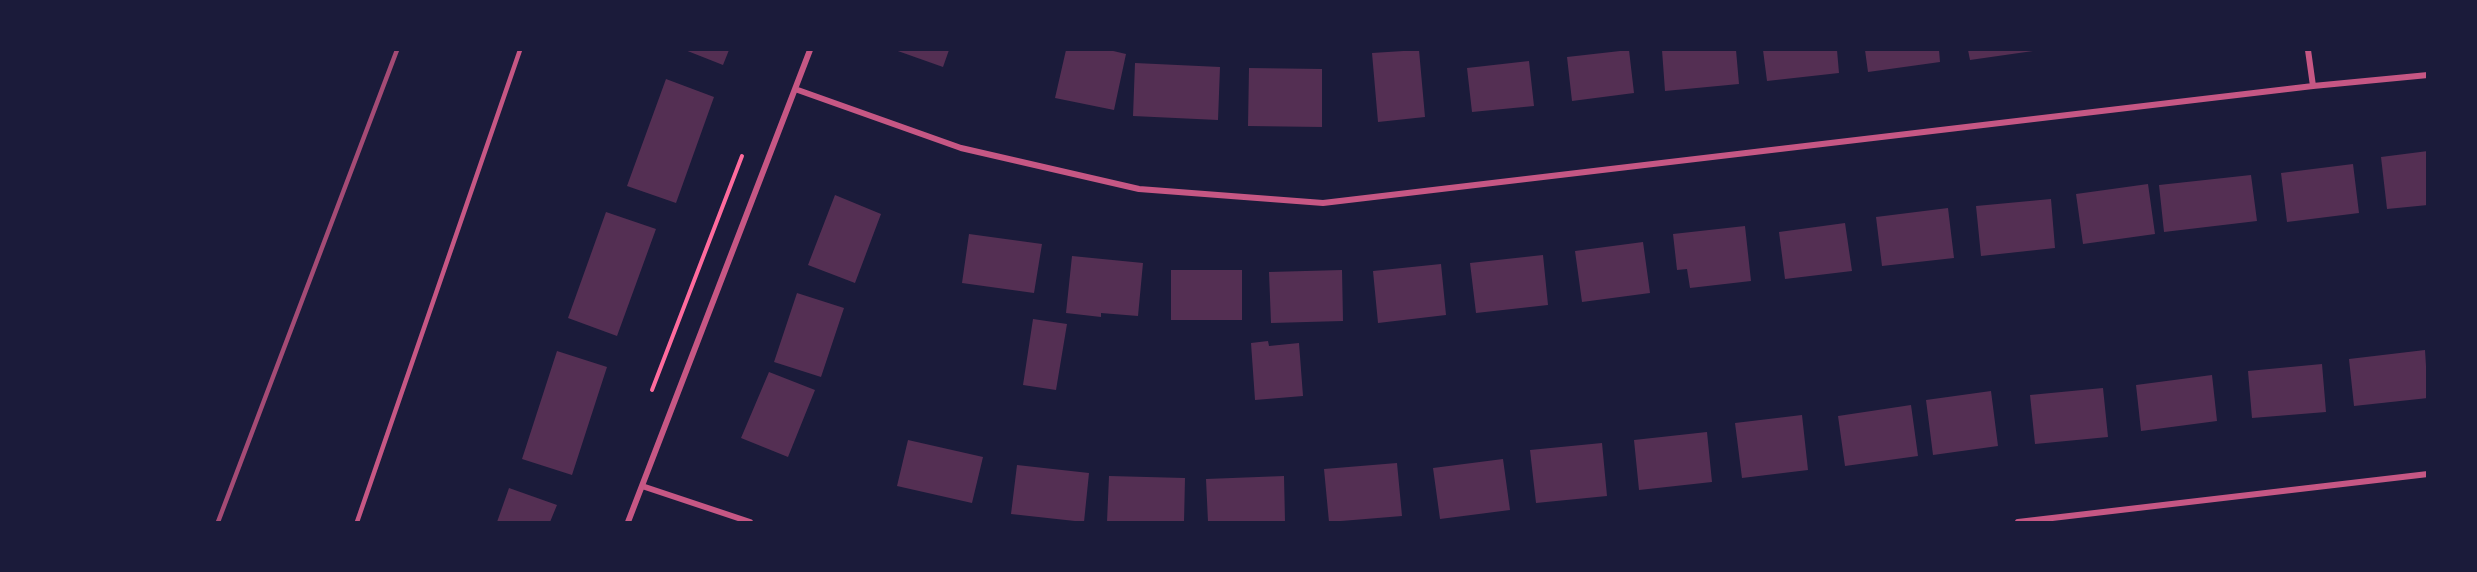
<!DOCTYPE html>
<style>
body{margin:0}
#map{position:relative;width:2477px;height:572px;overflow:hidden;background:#1b1b3a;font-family:"Archivo Narrow",sans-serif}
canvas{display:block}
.frame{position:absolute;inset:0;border:51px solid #1b1b3a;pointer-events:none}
</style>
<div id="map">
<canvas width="2477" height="572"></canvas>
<div class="frame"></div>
</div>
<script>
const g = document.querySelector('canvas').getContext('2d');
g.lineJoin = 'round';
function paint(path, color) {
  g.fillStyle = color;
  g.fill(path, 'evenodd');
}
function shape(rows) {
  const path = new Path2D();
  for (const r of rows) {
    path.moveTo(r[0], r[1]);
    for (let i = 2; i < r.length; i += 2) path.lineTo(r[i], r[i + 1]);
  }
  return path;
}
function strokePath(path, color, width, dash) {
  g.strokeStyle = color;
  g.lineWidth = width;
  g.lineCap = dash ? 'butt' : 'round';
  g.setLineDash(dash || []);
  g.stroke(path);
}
paint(shape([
 [685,50,729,50,723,65],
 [895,50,949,50,943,67],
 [1066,50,1109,50,1126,54,1114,110,1055,98],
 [1419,50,1425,117,1378,122,1372,53],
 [1629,50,1634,93,1572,101,1567,57],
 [1662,50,1736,50,1739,84,1665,91],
 [1763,50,1837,50,1839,73,1767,81],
 [1865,50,1939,50,1940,62,1868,72],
 [1968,50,2032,50,2033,51,1970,60],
 [1529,61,1534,106,1472,112,1467,68],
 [1135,63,1220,67,1218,120,1133,116],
 [1249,68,1322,69,1322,127,1248,126],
 [666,79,714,97,676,203,627,186],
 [2428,151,2428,205,2387,209,2381,157],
 [2353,164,2359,213,2287,222,2281,173],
 [2251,175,2257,221,2164,232,2159,185],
 [2148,184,2155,234,2083,244,2076,194],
 [835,195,881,214,855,283,808,265],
 [2051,199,2055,248,1981,256,1976,206],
 [1948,208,1954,258,1882,266,1876,217],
 [606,212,656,229,617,336,568,318],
 [1845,223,1852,271,1785,279,1779,232],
 [1745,226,1751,281,1690,288,1687,269,1677,270,1673,234],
 [969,234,1042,244,1034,293,962,283],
 [1643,242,1650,293,1582,302,1575,251],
 [1543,255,1548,305,1476,313,1470,263],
 [1072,256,1143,263,1138,316,1101,313,1101,317,1066,313],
 [1441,264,1446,315,1378,323,1373,271],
 [1171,270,1242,270,1242,320,1171,320],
 [1342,270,1343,321,1271,323,1269,272],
 [797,293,844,308,821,377,774,362],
 [1033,319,1067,324,1056,390,1023,385],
 [1268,341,1269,346,1299,343,1303,396,1255,400,1251,343],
 [2425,350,2428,398,2354,406,2349,359],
 [557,351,607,367,572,475,522,459],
 [2322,364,2326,412,2252,418,2248,371],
 [769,372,815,390,788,457,741,438],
 [2212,375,2217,421,2141,431,2136,385],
 [2103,388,2108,437,2035,444,2030,395],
 [1991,391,1998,446,1933,455,1926,400],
 [1911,405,1918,456,1845,466,1838,416],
 [1802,415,1808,470,1742,478,1735,423],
 [1707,432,1712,482,1639,490,1634,440],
 [908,440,983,457,972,503,897,486],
 [1602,443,1607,496,1536,503,1530,450],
 [1503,459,1510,510,1440,519,1433,468],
 [1397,463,1402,516,1329,522,1324,469],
 [1017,465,1089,473,1084,522,1011,514],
 [1109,476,1185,478,1184,522,1107,522],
 [1284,476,1285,522,1208,522,1206,479],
 [509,488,557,505,550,522,497,522]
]), '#542f53');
strokePath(shape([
 [652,390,742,156]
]), '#ff6b9d', 4);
strokePath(shape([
 [357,522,520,50]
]), '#c65784', 4.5);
strokePath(shape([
 [2308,50,2313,86],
 [795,89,961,148,1139,189,1323,203,2313,86,2428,75],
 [642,486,750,522],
 [628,522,810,50],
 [2018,522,2428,474]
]), '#c65784', 6);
strokePath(shape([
 [218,522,397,50]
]), '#a44b75', 4.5);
</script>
